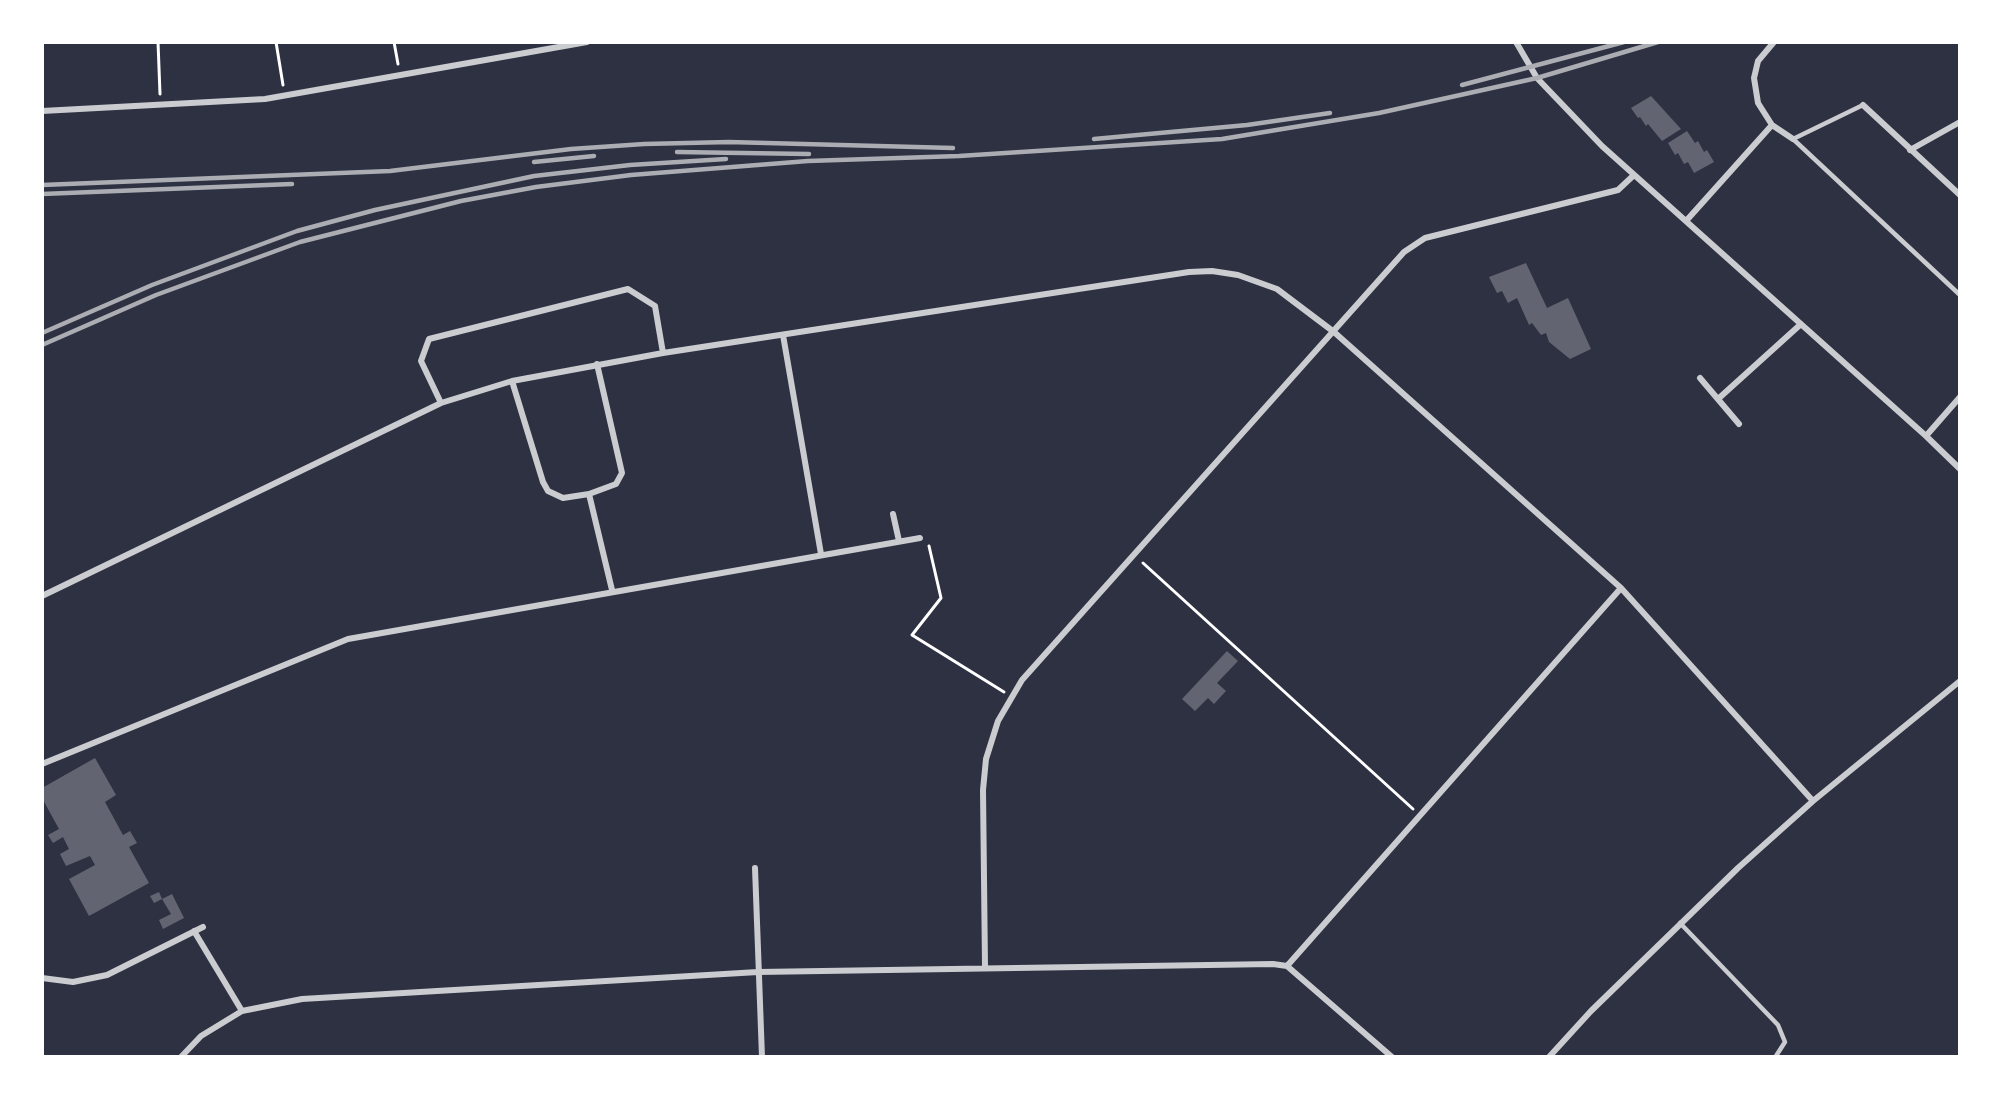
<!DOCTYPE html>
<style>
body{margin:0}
#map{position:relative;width:2002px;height:1099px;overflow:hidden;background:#2d3142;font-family:"Sofia Sans Condensed",sans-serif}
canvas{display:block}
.frame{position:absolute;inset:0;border:44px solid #fff;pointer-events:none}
</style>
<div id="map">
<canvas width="2002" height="1099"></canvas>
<div class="frame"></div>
</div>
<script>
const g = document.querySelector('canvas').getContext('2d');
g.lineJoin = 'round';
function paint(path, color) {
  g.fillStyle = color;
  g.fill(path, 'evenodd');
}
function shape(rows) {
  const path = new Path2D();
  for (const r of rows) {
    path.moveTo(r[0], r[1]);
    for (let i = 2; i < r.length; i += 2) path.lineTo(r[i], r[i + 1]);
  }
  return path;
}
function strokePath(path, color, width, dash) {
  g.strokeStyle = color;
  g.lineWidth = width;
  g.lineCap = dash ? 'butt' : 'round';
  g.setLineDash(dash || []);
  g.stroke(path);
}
paint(shape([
 [1651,96,1681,129,1662,141,1648,124,1646,126,1640,117,1638,118,1631,108],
 [1687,131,1695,143,1698,141,1704,152,1707,150,1714,162,1694,173,1688,162,1684,164,1678,153,1675,155,1668,143],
 [1526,263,1547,308,1568,298,1591,349,1570,359,1549,342,1546,333,1541,335,1532,323,1529,325,1517,298,1508,303,1502,291,1497,293,1489,277],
 [1227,651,1238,661,1217,683,1226,691,1214,704,1208,698,1195,711,1182,699],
 [95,758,116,795,105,802,123,835,130,831,137,843,129,847,149,883,89,916,69,879,95,865,90,856,66,866,60,854,69,849,63,837,53,843,48,835,59,829,42,798,42,788],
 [159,892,162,899,154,903,150,896],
 [172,894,184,918,163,929,159,920,171,914,162,899]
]), '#626471');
strokePath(shape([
 [158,42,160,94],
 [276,42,283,85],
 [394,42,398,64],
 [929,546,941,598,912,635,1004,692],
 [1143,563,1413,809]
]), '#fff', 3);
strokePath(shape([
 [1863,105,1793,139,1960,295],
 [1680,923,1778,1025,1785,1042,1776,1056]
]), '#caccd0', 4.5);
strokePath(shape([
 [1516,42,1537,78,1602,146,1926,436,1960,469],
 [1863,105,1960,195],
 [42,111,265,99,587,42],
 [1772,125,1793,139],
 [1910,150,1960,122],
 [1686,221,1772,125,1758,103,1754,78,1758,61,1774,42],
 [783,335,821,554],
 [1700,378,1739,424],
 [512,381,543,482,548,491,563,498,589,494,616,484,622,473,597,364],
 [1718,399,1801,324],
 [441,403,421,361,429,339,628,289,655,306,663,353],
 [1926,436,1960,397],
 [589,494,612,590],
 [893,514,899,541],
 [42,596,441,403,512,381,663,353,1189,272,1212,271,1238,275,1277,289,1334,332,1621,588,1813,801],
 [42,764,348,639,920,538],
 [755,868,762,1057],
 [194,931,242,1011],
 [1287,966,1621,588],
 [985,967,983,790,986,759,998,721,1022,680,1404,252,1425,238,1618,190,1634,175],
 [42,978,73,982,107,975,203,927],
 [181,1057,201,1036,242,1011,302,999,758,972,1273,964,1287,966,1392,1057],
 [1549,1057,1591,1011,1738,868,1813,801,1960,681]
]), '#caccd0', 6);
strokePath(shape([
 [1462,85,1624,42],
 [1094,139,1247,125,1330,113],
 [677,152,809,154],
 [534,162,594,156],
 [42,185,390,171,571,149,644,144,729,142,953,148],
 [42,194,292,184],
 [42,333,152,285,297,231,375,210,534,176,630,165,726,159],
 [42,345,156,295,300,242,461,201,536,187,631,175,808,161,959,156,1222,139,1379,113,1537,78,1658,42]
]), '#abadb3', 4.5);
</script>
